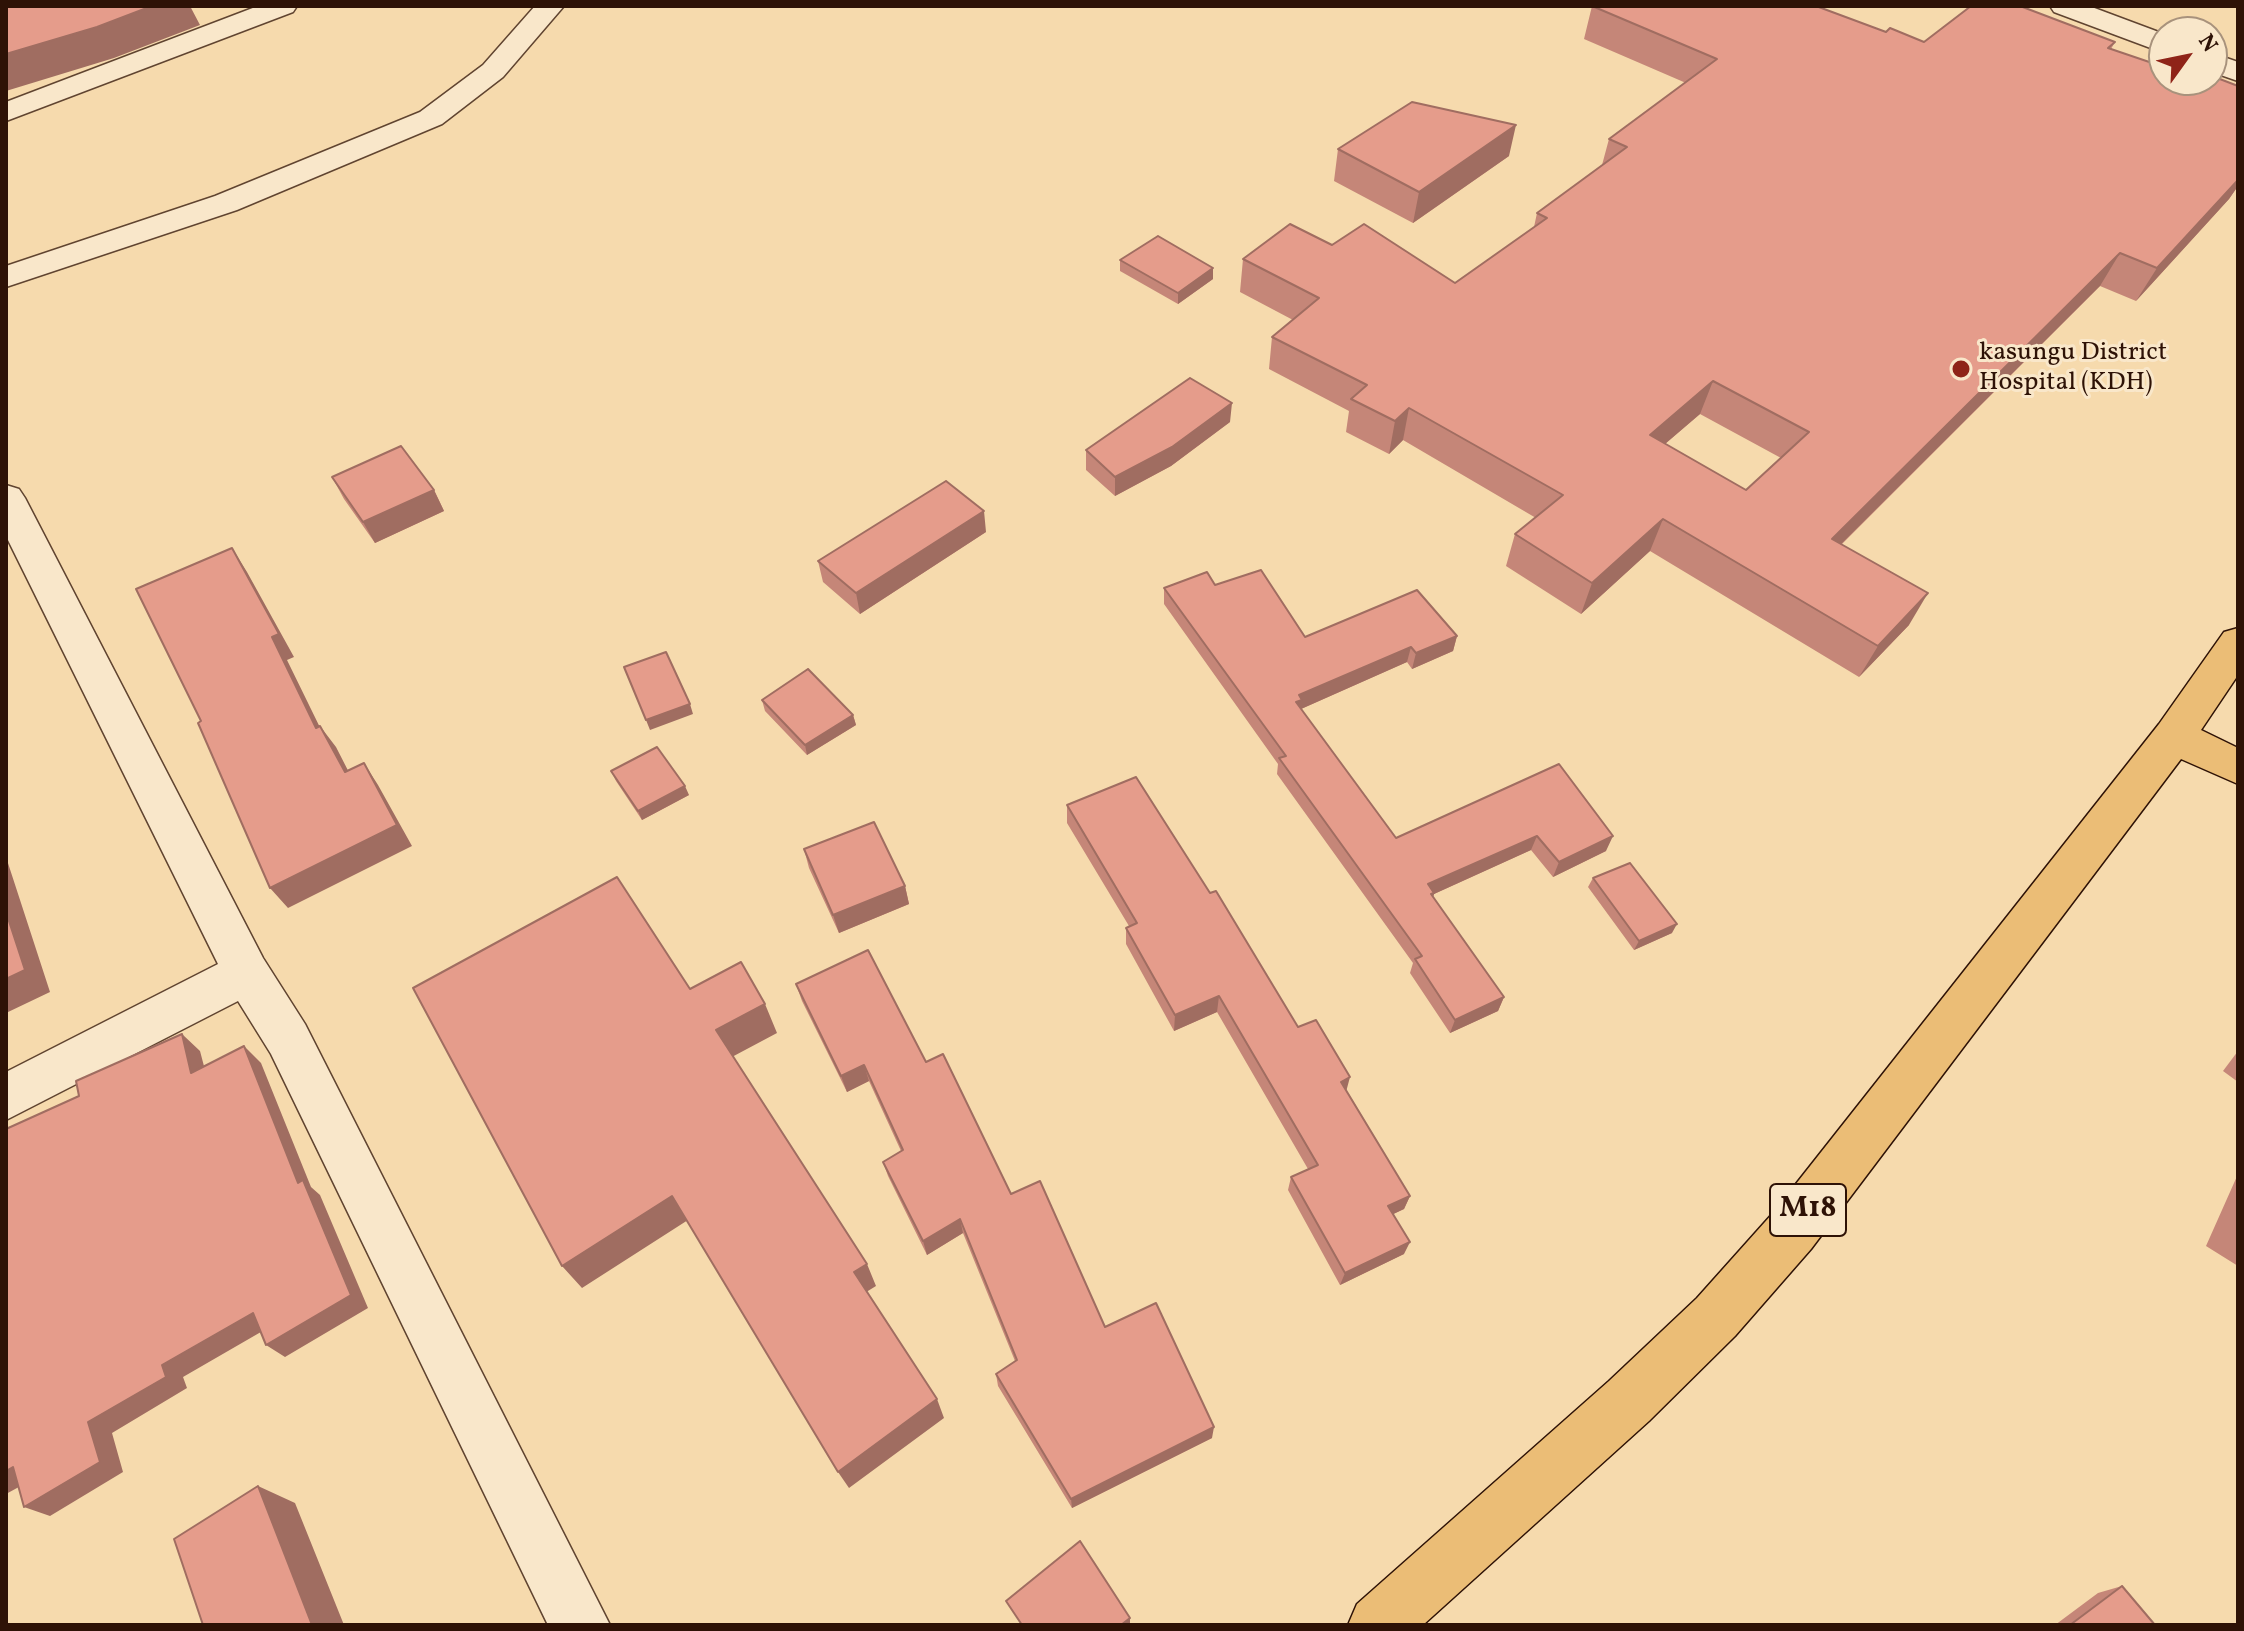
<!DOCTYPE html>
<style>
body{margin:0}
#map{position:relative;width:2244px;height:1631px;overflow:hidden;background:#f6daad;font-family:Vollkorn,serif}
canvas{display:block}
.frame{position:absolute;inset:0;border:8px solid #2e1206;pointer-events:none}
.north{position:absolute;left:2148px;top:16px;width:80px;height:80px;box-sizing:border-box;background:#f9e7ca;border:2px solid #a8927c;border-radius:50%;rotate:57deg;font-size:22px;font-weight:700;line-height:32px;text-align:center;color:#2e1206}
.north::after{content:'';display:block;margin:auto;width:28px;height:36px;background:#8f2418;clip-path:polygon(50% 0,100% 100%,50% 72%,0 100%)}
</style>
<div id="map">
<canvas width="2244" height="1631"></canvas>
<div class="frame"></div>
<div class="north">N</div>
</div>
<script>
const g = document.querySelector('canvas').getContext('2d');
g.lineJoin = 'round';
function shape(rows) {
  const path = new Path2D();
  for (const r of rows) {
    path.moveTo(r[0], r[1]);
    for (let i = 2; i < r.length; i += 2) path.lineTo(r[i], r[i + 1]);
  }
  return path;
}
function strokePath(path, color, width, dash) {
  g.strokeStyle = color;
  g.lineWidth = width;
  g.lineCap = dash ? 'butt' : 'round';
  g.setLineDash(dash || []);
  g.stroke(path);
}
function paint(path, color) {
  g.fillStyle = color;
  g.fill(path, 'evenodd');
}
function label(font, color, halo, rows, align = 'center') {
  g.font = font + ' Vollkorn,serif';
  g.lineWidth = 6;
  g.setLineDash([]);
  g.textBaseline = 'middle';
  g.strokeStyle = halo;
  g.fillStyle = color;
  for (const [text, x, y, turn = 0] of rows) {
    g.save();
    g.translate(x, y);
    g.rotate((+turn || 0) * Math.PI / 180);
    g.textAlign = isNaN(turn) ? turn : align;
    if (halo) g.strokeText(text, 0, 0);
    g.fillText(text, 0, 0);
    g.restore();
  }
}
const minor = shape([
 [258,6,297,6,293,12,6,121,6,102,258,6],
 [535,6,564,6,503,77,442,124,237,210,6,287,6,266,215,196,420,112,483,65,535,6],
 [2050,6,2089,6,2164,34,2164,53,2054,12,2050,6],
 [2212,53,2238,62,2238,81,2212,72,2212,53],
 [6,485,19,489,25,498,263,958,305,1024,610,1625,548,1625,271,1054,238,1001,6,1120,6,1072,218,964,6,536,6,485]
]);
const major = shape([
 [2238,628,2238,675,2201,730,2238,748,2238,784,2181,759,1811,1249,1735,1336,1649,1421,1423,1625,1348,1625,1357,1604,1609,1381,1697,1298,1773,1213,2159,724,2224,632,2238,628]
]);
strokePath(minor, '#604430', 3);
strokePath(major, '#2e1206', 3);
paint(minor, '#f9e7ca');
paint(major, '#ebbd76');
paint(shape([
 [1592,6,1886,32,1924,42,2115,42,2111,49,2164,80,2238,86,2238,186,2229,199,2136,301,2100,286,1842,544,1909,625,1859,677,1650,551,1581,614,1506,566,1515,534,1536,518,1403,440,1389,454,1346,432,1349,411,1269,369,1272,337,1293,320,1240,292,1243,259,1332,245,1455,283,1534,227,1537,213,1602,165,1609,139,1686,83,1584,39],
 [1700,414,1781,458,1746,490,1665,444],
 [1338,149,1509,156,1413,223,1334,181],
 [1120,260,1213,279,1178,304,1120,271],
 [1230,422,1171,466,1115,496,1086,470,1086,450],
 [332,477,434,490,444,511,375,543,344,499],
 [986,532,860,614,823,582,818,561],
 [1215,585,1305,637,1457,636,1453,651,1412,669,1407,662,1301,709,1396,838,1559,764,1606,851,1553,877,1531,850,1434,894,1433,897,1504,997,1498,1011,1450,1033,1410,973,1413,963,1277,774,1278,764,1164,604,1164,588],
 [762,700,853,715,856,725,807,755,765,711],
 [611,771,689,795,642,820,616,781],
 [1067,805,1210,893,1298,1027,1347,1091,1410,1196,1404,1209,1393,1214,1404,1254,1340,1285,1288,1190,1291,1177,1308,1169,1217,1012,1174,1031,1126,944,1126,928,1129,926,1067,823],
 [804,849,905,886,909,904,839,933,809,868],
 [1593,878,1672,933,1634,950,1588,887],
 [796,984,926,1062,1011,1194,1105,1327,1212,1438,1072,1508,998,1386,996,1374,1015,1361,963,1233,927,1255,888,1176,883,1162,901,1151,869,1081,847,1092,802,1001],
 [2238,1051,2238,1082,2223,1071],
 [2238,1174,2238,1266,2206,1246],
 [2122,1586,2155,1625,2055,1625,2098,1593]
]), '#c58678');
paint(shape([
 [152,6,190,6,200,25,114,58,6,91,6,54],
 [1516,125,1509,156,1413,223,1419,192],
 [2238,173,2238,186,2229,199,2136,301,2157,268],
 [2120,253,2100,286,1815,570,1832,539],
 [1213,268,1213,279,1178,304,1178,293],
 [1713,381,1700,414,1638,467,1650,435],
 [1232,403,1230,422,1171,466,1115,496,1115,477],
 [1409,408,1403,440,1389,454,1395,421],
 [434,490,444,511,375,543,363,522],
 [984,511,986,532,860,614,856,593],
 [1663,519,1650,551,1581,614,1592,583],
 [232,548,247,572,294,657,287,660,331,750,316,728,272,637],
 [1928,593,1909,625,1859,677,1878,646],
 [1457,636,1453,651,1412,669,1416,653],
 [1411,647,1407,662,1301,709,1296,702,1299,695],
 [690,704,693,714,650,730,646,720],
 [853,715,856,725,807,755,805,745],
 [320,726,336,747,360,794,345,772],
 [364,763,378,785,412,846,288,908,270,888],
 [685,786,689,795,642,820,638,811],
 [1537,836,1531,850,1434,894,1430,907,1428,884],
 [1613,836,1606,851,1553,877,1559,862],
 [6,857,50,992,6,1013],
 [905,886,909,904,839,933,833,915],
 [1677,924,1672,933,1634,950,1639,941],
 [1219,996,1217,1012,1174,1031,1175,1015],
 [1504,997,1498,1011,1450,1033,1455,1020],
 [765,1004,777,1033,730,1058,716,1030],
 [182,1034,200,1051,210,1089,191,1073],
 [244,1046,261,1063,311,1187,320,1195,368,1308,285,1357,266,1345,298,1183],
 [864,1065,869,1081,847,1092,841,1076],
 [1350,1077,1346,1092,1341,1082],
 [672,1196,688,1220,582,1288,562,1266],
 [1410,1196,1404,1209,1383,1219,1388,1206],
 [960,1219,963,1233,927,1255,923,1241],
 [1410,1242,1404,1254,1340,1285,1345,1273],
 [867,1264,876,1286,863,1294,854,1272],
 [253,1313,273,1325,183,1377,187,1388,112,1433,123,1472,50,1516,24,1507,88,1422,162,1365],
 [937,1399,944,1418,849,1488,838,1472],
 [1214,1427,1212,1438,1072,1508,1071,1499],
 [13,1467,39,1476,6,1494,6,1471],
 [258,1486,295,1503,344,1625,312,1625],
 [1130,1618,1130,1624,1129,1625,1121,1625]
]), '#a06d61');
const building = shape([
 [6,6,152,6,97,27,6,54,6,6],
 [1592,6,1816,6,1886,32,1890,28,1924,42,1971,6,2020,6,2115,42,2108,48,2164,67,2164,80,2212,80,2212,76,2238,86,2238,180,2157,268,2120,253,1832,539,1928,593,1878,646,1663,519,1592,583,1515,534,1563,495,1409,408,1395,421,1351,399,1367,385,1272,337,1319,298,1243,259,1290,224,1332,245,1364,224,1455,283,1547,218,1537,213,1627,147,1609,139,1717,59,1592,6],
 [1713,381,1809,432,1746,490,1650,435,1713,381],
 [1412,102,1516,125,1419,192,1338,149,1412,102],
 [1158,236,1213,268,1178,293,1120,260,1158,236],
 [1190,378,1232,403,1172,447,1115,477,1086,450,1190,378],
 [401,446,434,490,363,522,332,477,401,446],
 [946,481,984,511,856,593,818,561,946,481],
 [232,548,279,634,272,637,316,728,320,726,345,772,364,763,397,825,270,888,198,723,201,721,136,589,232,548],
 [1261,570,1305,637,1417,590,1457,636,1416,653,1411,647,1299,695,1302,700,1296,702,1396,838,1559,764,1613,836,1559,862,1537,836,1428,884,1434,893,1431,894,1504,997,1455,1020,1415,959,1422,956,1279,758,1286,756,1164,588,1207,572,1215,585,1261,570],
 [666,652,690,704,646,720,624,667,666,652],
 [808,669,853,715,805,745,762,700,808,669],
 [657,747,685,786,638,811,611,771,657,747],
 [1136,777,1210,893,1216,891,1298,1027,1316,1020,1350,1077,1341,1082,1410,1196,1388,1206,1410,1242,1345,1273,1291,1177,1318,1165,1219,996,1175,1015,1126,928,1137,923,1067,805,1136,777],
 [874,822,905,886,833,915,804,849,874,822],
 [1630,863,1677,924,1639,941,1593,878,1630,863],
 [617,877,690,989,741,962,765,1004,716,1030,867,1264,854,1272,937,1399,838,1472,672,1196,562,1266,413,988,617,877],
 [6,912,25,970,6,979,6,912],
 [868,950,926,1062,943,1054,1011,1194,1040,1181,1105,1327,1156,1303,1214,1427,1071,1499,996,1374,1017,1360,960,1219,923,1241,883,1162,903,1150,864,1065,841,1076,796,984,868,950],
 [182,1034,191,1073,244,1046,298,1183,303,1180,351,1295,266,1345,253,1313,162,1365,166,1377,88,1422,100,1462,24,1507,13,1467,6,1471,6,1129,79,1096,76,1081,182,1034],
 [258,1486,312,1625,203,1625,174,1539,258,1486],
 [1080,1541,1130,1618,1121,1625,1022,1625,1006,1601,1080,1541],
 [2122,1586,2155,1625,2070,1625,2122,1586]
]);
paint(building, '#e59c8b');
strokePath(building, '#a06d61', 2);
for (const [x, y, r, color] of [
 [1961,369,10,"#8f2418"]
]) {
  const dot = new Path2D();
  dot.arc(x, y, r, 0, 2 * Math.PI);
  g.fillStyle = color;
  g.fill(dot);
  strokePath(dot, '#f9e7ca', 3);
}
label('26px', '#2e1206', '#f9e7ca', [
 ["kasungu District",1979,354],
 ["Hospital (KDH)",1979,384]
], 'left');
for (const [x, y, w] of [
 [1808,1210,76]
]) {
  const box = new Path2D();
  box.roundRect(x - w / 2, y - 26, w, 52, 6);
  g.fillStyle = '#f9e7ca';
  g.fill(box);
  strokePath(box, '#2e1206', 2);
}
label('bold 30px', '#2e1206', null, [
 ["M18",1808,1210]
]);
</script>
